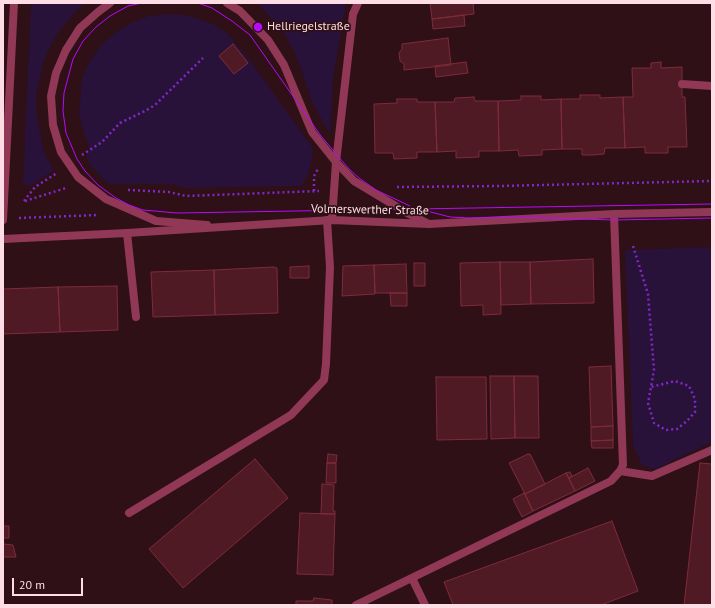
<!DOCTYPE html>
<meta charset="utf-8">
<style>
body{margin:0}
#map{position:relative;width:715px;height:608px;overflow:hidden;background:#2e1016;font-family:"PT Sans",sans-serif}
canvas{display:block}
.frame{position:absolute;inset:0;border:4px solid #ffdde6;pointer-events:none}
.scale{position:absolute;left:12px;top:578px;width:71px;height:18px;box-sizing:border-box;border:2px solid #ffdde6;border-top:0;padding-left:5px;font-size:12px;line-height:14px;white-space:nowrap;color:#ffdde6;-webkit-text-stroke:3px #2e1016;paint-order:stroke}
</style>
<div id="map">
<canvas width="715" height="608"></canvas>
<div class="frame"></div>
<div class="scale">20 m</div>
</div>
<script>
const g = document.querySelector('canvas').getContext('2d');
g.lineJoin = 'round';
function paint(path, color) {
  g.fillStyle = color;
  g.fill(path, 'evenodd');
}
function shape(rows) {
  const path = new Path2D();
  for (const r of rows) {
    path.moveTo(r[0], r[1]);
    for (let i = 2; i < r.length; i += 2) path.lineTo(r[i], r[i + 1]);
  }
  return path;
}
function strokePath(path, color, width, dash) {
  g.strokeStyle = color;
  g.lineWidth = width;
  g.lineCap = dash ? 'butt' : 'round';
  g.setLineDash(dash || []);
  g.stroke(path);
}
function label(font, color, halo, rows, align = 'center') {
  g.font = font + ' "PT Sans",sans-serif';
  g.lineWidth = 3.5;
  g.setLineDash([]);
  g.textBaseline = 'middle';
  g.strokeStyle = halo;
  g.fillStyle = color;
  for (const [text, x, y, turn = 0] of rows) {
    g.save();
    g.translate(x, y);
    g.rotate((+turn || 0) * Math.PI / 180);
    g.textAlign = isNaN(turn) ? turn : align;
    if (halo) g.strokeText(text, 0, 0);
    g.fillText(text, 0, 0);
    g.restore();
  }
}
paint(shape([
 [31,3,85,3,75,12,60,30,52,43,44,60,36,95,37,117,41,138,45,155,54,170,32,185,23,185],
 [258,3,346,3,333,77,330,134,319,115,311,99,302,71,293,49,284,33],
 [170,14,190,16,213,24,228,34,251,62,312,147,313,155,308,175,301,186,184,188,173,184,110,184,101,177,89,163,86,156,89,148,79,116,82,78,89,62,102,44,118,31,130,23,149,16],
 [712,247,712,442,655,469,642,466,633,445,625,250]
]), '#291239');
const building = shape([
 [430,3,473,3,474,14,432,19,430,3],
 [464,15,465,26,433,29,432,19,464,15],
 [448,38,451,65,404,70,404,64,400,61,399,53,402,49,402,44,448,38],
 [233,44,248,63,234,74,219,56,233,44],
 [466,62,468,73,436,77,435,66,466,62],
 [661,62,661,68,682,67,682,97,685,97,687,147,668,147,668,153,645,153,645,147,625,148,623,97,633,97,632,68,651,68,651,63,661,62],
 [580,95,600,95,600,98,623,97,625,148,605,148,604,154,593,155,582,155,582,149,562,149,561,99,580,99,580,95],
 [521,96,541,96,541,100,561,99,562,149,542,150,542,155,519,156,518,150,499,151,498,101,521,100,521,96],
 [474,97,475,101,498,101,499,151,479,151,479,157,456,158,456,151,437,152,435,102,454,102,455,98,474,97],
 [397,99,417,99,417,102,435,102,437,152,417,152,417,158,394,159,393,153,375,153,374,104,397,103,397,99],
 [593,259,594,303,531,304,530,262,593,259],
 [500,262,530,262,531,304,501,305,500,262],
 [500,262,501,314,483,315,483,305,461,306,460,263,500,262],
 [414,263,425,263,425,286,414,286,414,263],
 [406,264,407,293,375,293,374,265,406,264],
 [374,265,375,294,342,296,343,266,374,265],
 [309,266,309,278,290,278,290,267,309,266],
 [273,267,277,268,278,313,215,315,214,270,273,267],
 [214,270,215,315,153,317,151,272,214,270],
 [117,286,118,330,60,332,58,287,117,286],
 [58,287,60,332,3,334,3,289,58,287],
 [390,293,407,293,407,306,391,306,390,293],
 [611,366,613,426,591,427,589,367,611,366],
 [490,376,514,376,515,438,491,439,490,376],
 [514,376,538,376,539,438,515,438,514,376],
 [436,377,486,377,487,439,437,440,436,377],
 [613,426,613,440,591,441,591,427,613,426],
 [613,440,613,448,592,448,591,441,613,440],
 [328,454,337,455,336,463,327,463,328,454],
 [528,454,528,455,530,454,545,484,525,494,509,463,528,454],
 [255,459,288,498,183,588,149,549,255,459],
 [327,463,336,463,336,483,326,483,327,463],
 [700,463,712,464,712,605,684,605,700,463],
 [588,468,595,481,575,491,569,478,588,468],
 [570,472,572,476,569,478,566,473,570,472],
 [566,473,575,491,533,511,525,494,566,473],
 [322,484,334,485,333,511,335,511,335,514,321,514,322,484],
 [524,493,533,511,522,517,513,499,524,493],
 [300,513,335,514,333,575,297,574,300,513],
 [612,521,638,591,601,605,453,605,444,582,612,521],
 [3,526,9,526,9,538,3,538,3,526],
 [3,544,13,545,16,557,3,557,3,544],
 [314,598,332,600,332,605,296,605,296,601,313,601,314,598]
]);
paint(building, '#501a24');
strokePath(building, '#7e2b3a', 1);
strokePath(shape([
 [82,155,102,142,120,123,145,111,155,105,203,58],
 [397,187,500,186,712,181],
 [128,190,169,192,186,196,319,191],
 [314,191,314,176,318,169],
 [24,201,35,187,57,173],
 [25,201,66,188],
 [19,218,98,215],
 [633,246,648,294,654,370,651,387,648,403,654,423,666,430,677,429,687,421,695,412,695,399,689,386,675,381,651,387]
]), '#8228c8', 2.5, [2, 3]);
strokePath(shape([
 [110,3,98,12,80,28,66,50,56,73,51,96,53,125,61,152,78,177,106,199,156,221,207,225],
 [227,3,240,11,268,40,284,65,312,132,336,162,354,181,409,214,429,224],
 [682,84,712,86],
 [3,220,14,3],
 [127,233,136,317],
 [620,471,652,476,712,450],
 [129,513,291,415,324,380,326,364,330,267,327,220],
 [412,578,425,605],
 [356,605,611,481,620,471,623,465,614,214]
]), '#903856', 8);
strokePath(shape([
 [332,220,336,162,353,14,358,3],
 [3,239,127,233,332,220,429,224,614,214,712,212]
]), '#903856', 8);
strokePath(shape([
 [142,3,128,6,110,16,96,27,83,41,73,59,64,93,63,111,66,133,77,159,85,171,98,185,116,198,129,205,143,210,177,213,712,204],
 [198,3,212,8,232,21,250,35,321,136,349,169,359,178,376,190,410,206],
 [423,210,450,217,469,218,511,217,614,220,712,218]
]), '#bb09ff', 1);
for (const [x, y, r, color] of [
 [258,27,5,"#bb09ff"]
]) {
  const dot = new Path2D();
  dot.arc(x, y, r, 0, 2 * Math.PI);
  g.fillStyle = color;
  g.fill(dot);
  strokePath(dot, '#2e1016', 1.5);
}
label('12px', '#ffdde6', '#2e1016', [
 ["Hellriegelstraße",267,27]
], 'left');
label('12px', '#ffdde6', '#2e1016', [
 ["Volmerswerther Straße",370,210,1]
]);
</script>
